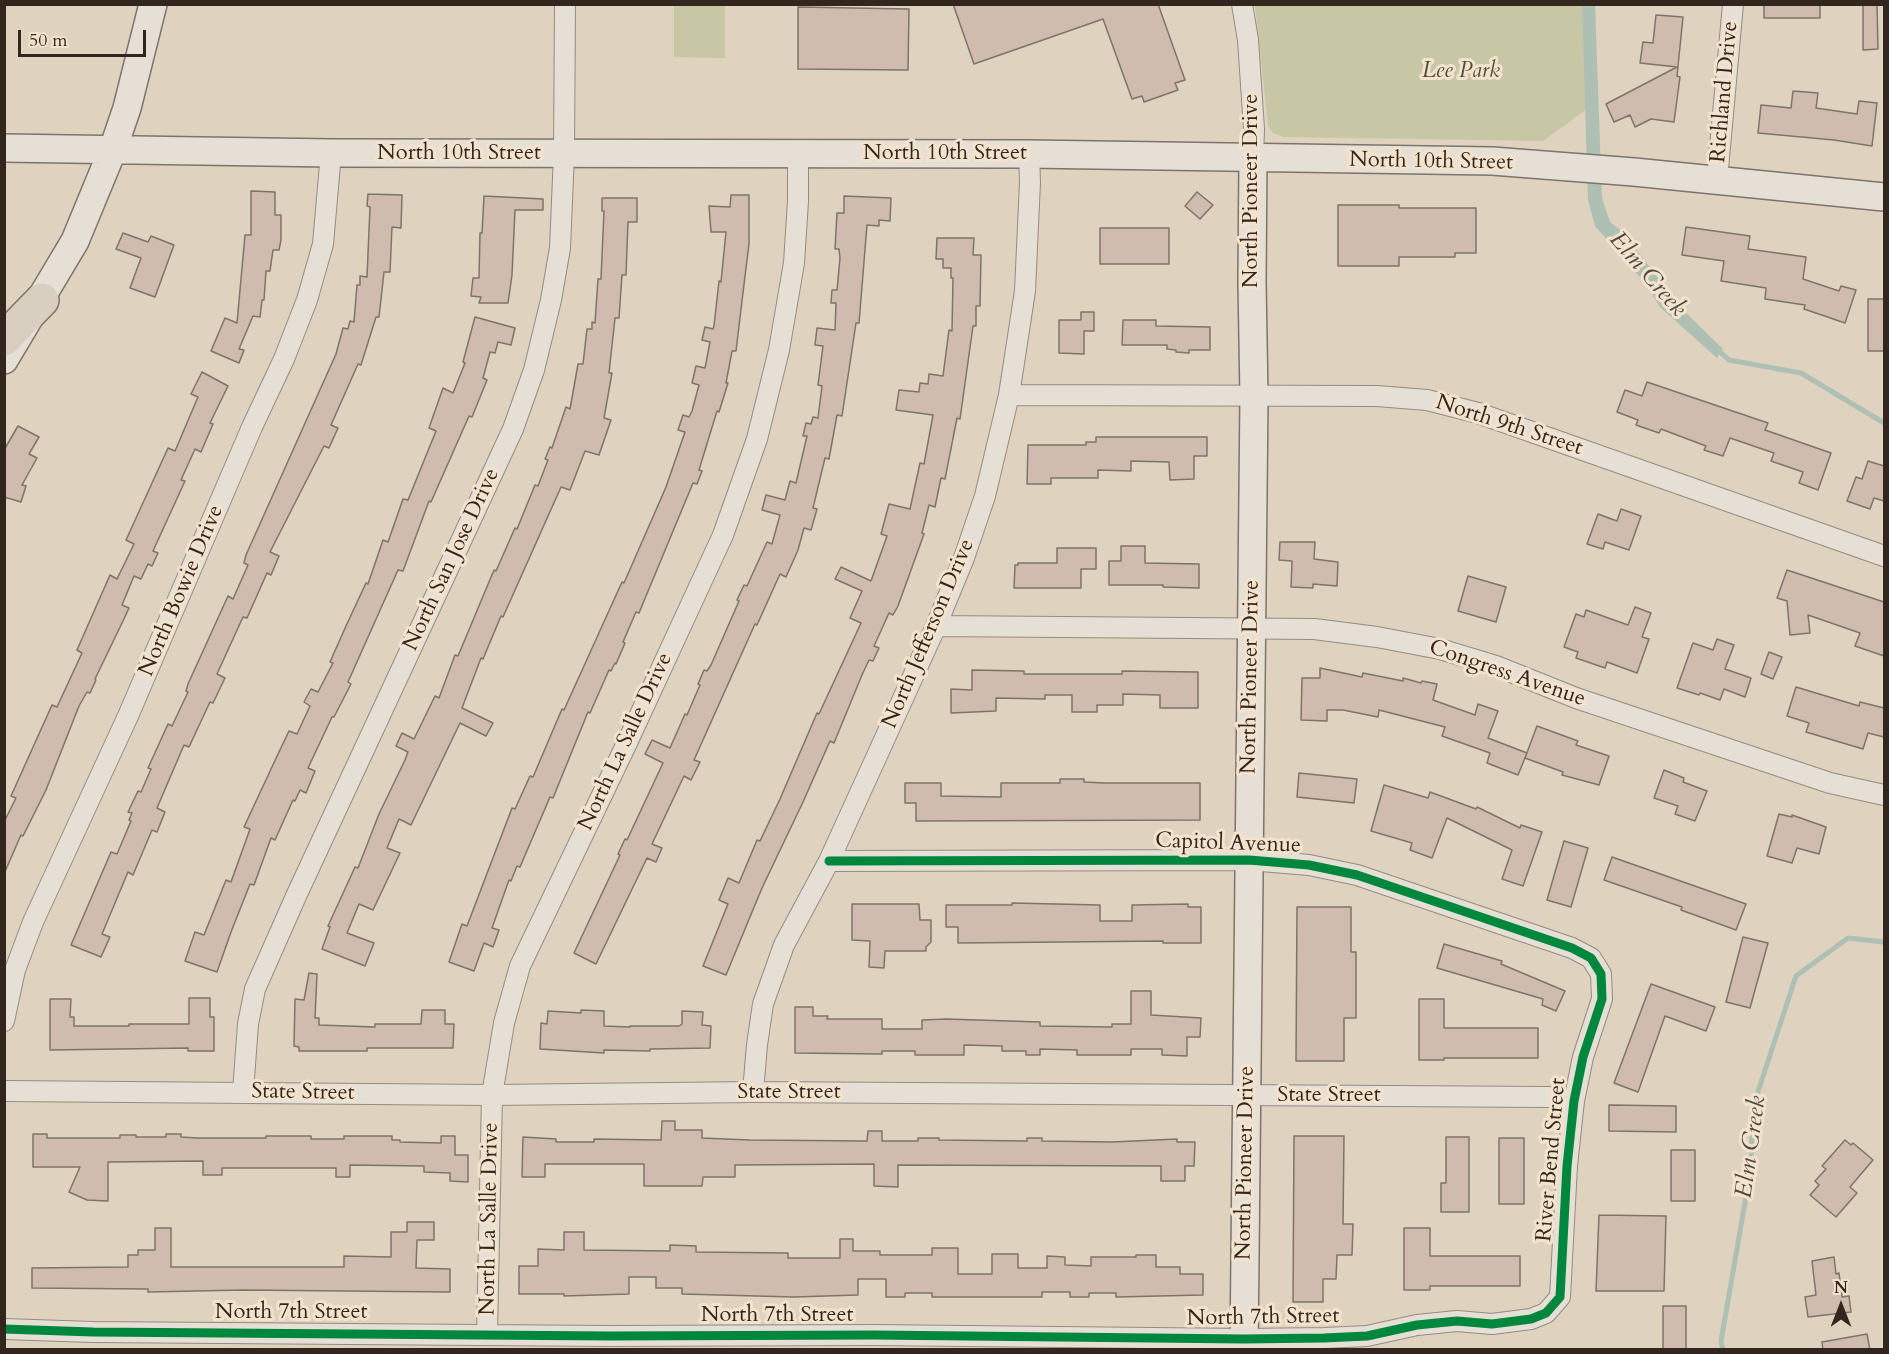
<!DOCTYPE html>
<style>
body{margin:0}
#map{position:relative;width:1889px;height:1354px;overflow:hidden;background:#dfd2bf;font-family:Cardo,serif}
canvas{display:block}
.frame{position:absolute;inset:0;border:6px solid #32261f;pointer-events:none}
.north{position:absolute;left:1811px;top:1276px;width:60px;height:60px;-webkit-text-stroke:4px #f3e3cd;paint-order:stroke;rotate:0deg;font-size:16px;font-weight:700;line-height:24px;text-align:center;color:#32261f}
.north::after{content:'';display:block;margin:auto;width:21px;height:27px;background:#32261f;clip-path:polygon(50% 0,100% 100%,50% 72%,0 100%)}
.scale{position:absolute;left:18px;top:30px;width:128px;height:27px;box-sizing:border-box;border:3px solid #32261f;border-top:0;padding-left:8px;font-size:18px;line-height:21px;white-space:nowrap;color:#32261f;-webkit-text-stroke:4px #f3e3cd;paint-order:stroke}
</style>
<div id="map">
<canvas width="1889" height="1354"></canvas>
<div class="frame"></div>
<div class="north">N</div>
<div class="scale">50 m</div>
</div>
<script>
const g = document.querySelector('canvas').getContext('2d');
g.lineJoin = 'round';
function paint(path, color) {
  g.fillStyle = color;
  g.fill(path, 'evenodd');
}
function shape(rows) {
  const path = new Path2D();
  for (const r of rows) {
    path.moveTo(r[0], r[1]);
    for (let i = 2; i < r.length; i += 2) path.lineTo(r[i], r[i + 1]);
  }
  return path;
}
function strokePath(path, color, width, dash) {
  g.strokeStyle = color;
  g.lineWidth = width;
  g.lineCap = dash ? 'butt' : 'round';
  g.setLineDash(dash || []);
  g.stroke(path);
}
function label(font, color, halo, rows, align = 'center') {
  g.font = font + ' Cardo,serif';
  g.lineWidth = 6;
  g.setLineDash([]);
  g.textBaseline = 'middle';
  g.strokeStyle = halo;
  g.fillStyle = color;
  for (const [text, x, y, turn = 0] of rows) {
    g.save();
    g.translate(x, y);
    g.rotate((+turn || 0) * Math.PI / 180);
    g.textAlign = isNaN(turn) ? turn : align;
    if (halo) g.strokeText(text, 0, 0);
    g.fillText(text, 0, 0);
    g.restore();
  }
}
paint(shape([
 [674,5,725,5,725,58,674,57],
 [1255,5,1586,5,1587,109,1543,141,1284,137,1273,133,1268,125]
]), '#c7c6a5');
paint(shape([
 [1582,5,1595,5,1602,198,1610,222,1624,233,1680,307,1723,349,1717,358,1660,307,1646,284,1595,226,1588,200]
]), '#aec0b4');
strokePath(shape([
 [1718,350,1729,360,1801,373,1884,423],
 [1723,1350,1721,1341,1751,1168,1753,1107,1796,976,1848,938,1884,942]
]), '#aec0b4', 5);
const building = shape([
 [953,4,1158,4,1185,80,1175,83,1178,90,1144,102,1142,96,1132,99,1103,19,974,64,953,4],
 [1764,4,1820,4,1820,18,1764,18,1764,4],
 [1863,4,1877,4,1878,49,1863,50,1863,4],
 [798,7,909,9,908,70,798,69,798,7],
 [1656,15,1683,17,1677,76,1680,77,1674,122,1651,119,1635,127,1630,115,1614,122,1606,104,1677,67,1640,63,1643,42,1653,43,1656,15],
 [1793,91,1818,93,1816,108,1857,114,1859,101,1877,103,1872,146,1834,140,1758,133,1761,105,1791,108,1793,91],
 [251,191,275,192,275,215,281,215,281,240,279,250,273,250,270,271,266,271,264,300,262,300,260,317,253,316,239,349,244,350,239,363,211,351,225,318,237,323,245,235,251,235,251,191],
 [1197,192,1213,205,1200,219,1185,206,1197,192],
 [368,194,402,195,401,228,392,227,390,272,384,272,379,317,376,317,361,365,358,364,331,425,338,428,329,448,324,446,270,552,279,556,271,575,267,573,247,618,243,617,217,674,225,678,213,703,210,702,189,747,184,745,157,808,165,812,157,832,152,830,133,875,128,872,102,934,110,937,101,957,71,945,111,852,117,854,131,821,129,820,132,813,128,812,138,791,141,792,151,769,148,768,168,724,172,726,188,692,186,691,188,684,228,596,233,599,248,565,244,563,246,555,336,354,343,328,348,329,350,321,354,322,357,285,360,285,360,276,367,277,370,207,367,206,368,194],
 [731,195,749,195,749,244,745,276,736,351,732,351,726,383,728,383,719,412,717,411,699,470,702,471,697,484,693,483,639,613,636,612,623,642,625,643,616,664,615,663,611,671,609,670,590,713,588,712,553,798,550,797,520,867,517,866,511,881,509,880,492,928,499,930,493,947,484,943,474,971,449,962,462,924,467,926,512,808,515,809,530,776,533,777,562,709,564,710,622,582,624,583,666,487,685,432,678,430,683,415,689,417,692,411,699,385,692,383,696,366,705,368,710,342,702,340,705,327,713,329,714,326,719,281,721,282,726,232,711,232,709,206,730,207,731,195],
 [484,196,543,199,543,210,515,210,512,275,508,303,479,303,481,297,471,296,473,278,479,278,480,233,482,233,484,196],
 [844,196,891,198,890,221,879,220,879,226,867,225,859,323,856,323,842,416,837,415,829,459,825,458,813,508,817,509,811,530,804,528,798,550,786,577,780,574,757,625,755,624,694,760,700,762,691,780,684,776,652,844,662,848,656,862,647,858,596,964,574,953,620,855,618,854,625,839,627,840,663,763,645,754,652,740,670,748,685,714,687,715,700,685,698,684,704,670,707,671,711,665,739,601,737,600,744,585,747,586,767,542,772,544,780,515,762,510,766,495,785,500,790,481,796,483,807,436,803,436,806,423,811,424,813,417,818,418,822,386,818,385,823,346,815,345,817,328,835,330,836,303,831,303,832,290,837,290,840,258,839,249,835,249,837,213,844,213,844,196],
 [602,198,637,198,637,222,628,222,626,275,622,275,619,318,615,318,609,373,612,373,604,418,611,420,599,455,585,451,570,490,561,487,503,617,501,616,483,659,481,658,462,708,493,723,486,736,460,723,411,825,399,819,387,848,400,853,373,910,359,904,347,933,374,943,365,966,322,949,330,927,328,926,355,867,358,868,379,814,405,760,408,752,396,746,402,733,414,739,435,696,439,698,455,655,458,656,494,570,496,571,515,528,517,529,535,485,538,486,548,460,545,459,550,447,552,448,566,407,570,409,578,364,583,364,587,329,592,329,592,322,595,323,598,279,601,279,604,211,602,211,602,198],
 [1338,205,1399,205,1399,208,1476,208,1476,253,1455,253,1455,257,1399,257,1399,266,1338,266,1338,205],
 [1686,227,1750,236,1748,249,1806,257,1803,279,1839,291,1841,286,1856,290,1845,323,1804,309,1805,305,1765,299,1766,288,1721,281,1724,261,1682,255,1686,227],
 [1100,228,1169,228,1169,264,1100,264,1100,228],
 [123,233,148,242,151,236,174,245,155,297,130,288,141,258,116,249,123,233],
 [937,238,974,238,973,255,981,255,980,306,976,306,976,326,973,326,960,419,957,418,945,479,941,478,935,507,929,505,922,533,924,534,898,606,893,615,889,613,874,646,879,648,873,661,869,660,862,675,834,743,830,741,803,802,762,888,726,975,703,966,728,904,719,900,728,878,739,883,757,840,760,841,780,799,817,713,819,714,861,623,850,618,862,591,835,579,841,567,871,581,887,536,881,534,889,504,910,509,920,463,924,464,933,415,896,410,899,390,919,392,920,383,928,384,929,374,943,376,949,330,952,331,953,278,951,278,951,268,943,268,943,259,936,259,937,238],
 [1868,299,1884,299,1884,351,1868,351,1868,299],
 [1081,312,1094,312,1094,331,1084,331,1084,354,1059,353,1059,320,1081,320,1081,312],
 [475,317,515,328,511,345,498,342,495,353,490,352,483,378,487,380,472,417,469,416,431,502,429,501,403,571,398,570,348,682,351,684,334,717,332,717,308,768,315,771,306,793,300,790,295,801,293,800,275,840,271,838,254,885,250,884,231,932,217,972,185,961,195,932,204,935,226,880,231,882,250,829,244,827,278,754,289,731,297,734,310,706,304,702,311,689,318,692,333,663,330,662,346,626,366,583,368,584,383,540,388,542,403,499,408,500,436,431,429,428,443,388,453,393,465,363,463,362,475,317],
 [1123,320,1156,320,1156,326,1210,327,1210,350,1189,350,1189,353,1176,352,1176,350,1167,349,1167,345,1122,345,1123,320],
 [202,372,228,386,210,423,213,424,201,452,195,449,181,480,185,481,153,551,158,553,152,566,148,564,141,579,134,576,122,605,129,608,123,621,95,679,96,680,90,693,87,692,79,706,46,790,23,836,21,835,4,874,4,822,16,798,11,796,52,705,57,707,82,653,77,650,110,575,117,579,134,544,126,540,168,448,175,451,198,397,191,394,202,372],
 [1647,382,1768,423,1765,430,1831,453,1818,490,1799,483,1803,472,1771,461,1774,453,1730,438,1723,456,1704,450,1706,446,1661,429,1659,433,1636,425,1638,420,1617,412,1625,390,1642,396,1647,382],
 [18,426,39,437,29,454,37,458,22,485,26,486,21,502,4,497,4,450,18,426],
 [1096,437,1207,437,1207,456,1194,456,1194,479,1170,480,1169,462,1131,461,1131,471,1098,470,1098,478,1051,478,1051,484,1027,484,1028,445,1086,445,1086,442,1096,442,1096,437],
 [1868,461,1884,466,1884,501,1874,498,1870,509,1847,501,1856,477,1862,479,1868,461],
 [1621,509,1641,516,1629,550,1605,542,1603,549,1587,544,1598,514,1617,521,1621,509],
 [1280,542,1315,542,1314,559,1338,562,1337,586,1313,584,1313,588,1291,587,1292,561,1279,560,1280,542],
 [1121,546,1145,546,1145,563,1199,564,1199,588,1163,587,1163,585,1109,585,1109,561,1121,561,1121,546],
 [1057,548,1096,548,1096,569,1081,569,1081,588,1014,588,1015,565,1018,565,1018,563,1057,563,1057,548],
 [1787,570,1884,602,1884,656,1855,646,1860,633,1808,615,1810,633,1790,635,1787,601,1777,598,1787,570],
 [1468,576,1506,587,1496,622,1458,611,1468,576],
 [1635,607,1651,613,1642,637,1649,639,1637,673,1607,662,1605,668,1576,658,1578,652,1564,647,1576,614,1584,617,1586,610,1628,625,1635,607],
 [1717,639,1734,645,1725,669,1751,678,1745,697,1724,689,1720,700,1700,693,1699,695,1677,688,1693,643,1713,650,1717,639],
 [1769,652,1782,657,1773,679,1761,674,1769,652],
 [1320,668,1362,677,1363,673,1403,681,1403,678,1421,683,1422,681,1437,684,1433,700,1475,715,1478,704,1498,711,1488,738,1527,753,1518,775,1487,763,1490,753,1442,736,1445,727,1379,710,1378,717,1343,710,1327,710,1327,721,1301,720,1302,678,1320,678,1320,668],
 [972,670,1024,671,1024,674,1122,674,1122,671,1198,672,1198,708,1160,708,1160,695,1123,694,1123,705,1097,705,1097,712,1072,712,1072,695,1045,695,1045,699,996,698,996,711,951,713,951,689,972,690,972,670],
 [1796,687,1859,706,1860,702,1884,708,1884,737,1868,733,1863,749,1806,732,1809,723,1787,716,1796,687],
 [1537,726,1578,741,1576,745,1609,756,1599,785,1562,775,1563,772,1525,758,1537,726],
 [1664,770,1684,778,1683,782,1707,791,1695,821,1675,814,1678,806,1654,798,1664,770],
 [1299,773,1357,779,1354,803,1297,797,1299,773],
 [1060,779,1084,779,1084,782,1104,783,1200,783,1200,820,916,821,916,803,905,803,905,783,941,783,941,796,1001,797,1001,783,1060,783,1060,779],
 [1384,785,1428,798,1430,792,1476,809,1477,807,1520,828,1521,825,1542,832,1523,886,1502,879,1512,850,1447,818,1432,858,1410,850,1412,843,1371,831,1384,785],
 [1779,814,1792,817,1792,815,1826,827,1819,854,1797,848,1792,863,1767,856,1779,814],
 [1564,841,1588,848,1571,907,1547,900,1564,841],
 [1612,857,1746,904,1736,930,1681,910,1682,907,1604,880,1612,857],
 [1012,903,1100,905,1100,921,1132,921,1132,905,1188,904,1188,907,1201,907,1201,943,1163,943,1163,941,958,943,958,927,946,927,946,905,1012,905,1012,903],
 [852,904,919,904,920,920,931,920,931,942,926,947,926,951,885,951,884,968,869,967,870,941,852,940,852,904],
 [1297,907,1351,907,1351,952,1356,952,1356,1018,1344,1018,1344,1061,1296,1061,1297,907],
 [1743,937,1768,943,1750,1008,1726,1002,1743,937],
 [1444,944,1502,961,1501,964,1565,991,1556,1011,1542,1005,1543,999,1437,968,1444,944],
 [309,973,317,974,315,1018,319,1018,319,1025,375,1027,375,1024,421,1024,422,1010,445,1010,445,1024,454,1024,453,1048,367,1048,367,1051,299,1051,299,1047,294,1046,295,999,304,1000,309,973],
 [1651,984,1715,1007,1706,1031,1665,1016,1638,1092,1614,1083,1651,984],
 [1131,991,1151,991,1151,1015,1201,1018,1200,1037,1187,1037,1187,1056,1162,1055,1162,1049,1131,1049,1131,1055,1077,1055,1077,1050,1040,1049,1040,1055,1026,1055,1026,1051,1002,1051,1002,1046,964,1045,964,1055,915,1055,915,1051,882,1051,882,1054,795,1053,795,1007,813,1007,813,1016,828,1016,827,1019,882,1019,882,1029,922,1029,922,1020,946,1019,1040,1022,1040,1026,1112,1027,1112,1024,1131,1024,1131,991],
 [189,998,210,998,210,1017,214,1017,214,1051,188,1051,188,1048,50,1050,50,999,71,999,70,1017,74,1017,74,1026,129,1026,129,1024,189,1024,189,998],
 [1419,999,1444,999,1444,1028,1538,1028,1538,1058,1444,1058,1444,1060,1419,1060,1419,999],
 [581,1010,604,1011,604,1026,630,1027,630,1026,679,1026,682,1024,682,1011,703,1012,702,1025,711,1026,710,1048,650,1049,650,1051,604,1050,604,1053,540,1049,541,1023,547,1024,548,1011,581,1013,581,1010],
 [1609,1105,1676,1106,1676,1132,1609,1131,1609,1105],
 [662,1121,675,1121,675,1130,702,1130,702,1138,750,1140,867,1141,868,1131,882,1131,882,1141,918,1141,918,1138,939,1138,939,1140,1027,1141,1027,1138,1042,1138,1042,1141,1112,1142,1177,1139,1177,1142,1195,1142,1194,1166,1185,1166,1185,1181,1161,1181,1161,1166,898,1165,898,1187,874,1186,874,1164,735,1165,735,1177,703,1177,702,1186,644,1186,644,1164,545,1164,545,1177,522,1177,523,1137,556,1139,556,1142,594,1142,594,1139,661,1140,662,1121],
 [33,1134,47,1134,47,1138,120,1138,120,1135,136,1135,136,1137,166,1137,166,1134,181,1134,181,1137,197,1138,266,1138,266,1136,311,1136,311,1139,344,1139,344,1136,392,1136,392,1140,400,1140,400,1142,441,1143,441,1136,455,1136,455,1155,468,1155,468,1182,450,1181,450,1173,424,1172,424,1166,350,1165,350,1177,336,1177,336,1168,222,1168,222,1175,203,1175,203,1161,108,1162,108,1201,87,1200,69,1192,80,1167,33,1167,33,1134],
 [1294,1136,1344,1136,1343,1224,1353,1224,1352,1255,1337,1255,1336,1279,1323,1279,1323,1302,1293,1302,1294,1136],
 [1446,1137,1469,1137,1469,1212,1441,1212,1441,1183,1446,1183,1446,1137],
 [1499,1138,1524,1138,1524,1204,1499,1204,1499,1138],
 [1845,1140,1851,1145,1853,1143,1873,1160,1850,1187,1857,1193,1836,1217,1810,1195,1819,1185,1815,1181,1826,1169,1822,1166,1845,1140],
 [1671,1150,1695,1150,1695,1201,1671,1201,1671,1150],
 [1599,1215,1666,1216,1664,1291,1596,1291,1599,1215],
 [407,1222,434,1222,434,1240,417,1240,416,1268,450,1269,450,1292,243,1290,148,1292,148,1289,32,1288,32,1268,128,1267,128,1255,138,1255,138,1250,155,1250,155,1228,171,1228,171,1267,344,1267,344,1256,391,1257,391,1232,407,1232,407,1222],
 [1404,1228,1430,1228,1430,1256,1520,1256,1520,1286,1430,1286,1430,1290,1404,1290,1404,1228],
 [564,1232,584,1232,584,1250,670,1251,670,1245,696,1246,696,1252,788,1253,788,1258,840,1258,840,1239,853,1239,853,1251,880,1251,880,1255,932,1255,932,1248,958,1248,958,1274,992,1274,992,1254,1018,1254,1018,1268,1047,1268,1047,1256,1065,1257,1065,1265,1091,1266,1091,1257,1136,1257,1136,1255,1156,1255,1156,1267,1180,1267,1180,1274,1203,1274,1203,1295,1116,1297,1116,1293,1089,1293,1089,1297,1070,1297,1070,1292,1042,1292,1042,1297,932,1297,932,1293,905,1293,905,1297,886,1297,886,1279,858,1279,858,1295,794,1297,682,1294,682,1288,656,1288,656,1277,629,1277,629,1294,564,1296,564,1294,519,1294,519,1266,538,1266,538,1249,564,1250,564,1232],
 [1834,1257,1836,1274,1839,1273,1842,1297,1849,1296,1851,1312,1808,1317,1805,1297,1816,1295,1812,1261,1834,1257],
 [1663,1306,1686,1306,1686,1350,1663,1350,1663,1306],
 [1867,1334,1870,1350,1823,1350,1822,1342,1867,1334]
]);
paint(building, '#d0bbaf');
strokePath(building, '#7d746a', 1.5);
const street = shape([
 [1242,4,1248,40,1254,129,1253,158],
 [1717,180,1733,4],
 [1009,395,1377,396,1427,400,1478,413,1884,556],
 [936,626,1314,629,1377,637,1440,649,1496,666,1576,698,1830,783,1884,795],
 [4,1021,15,970,33,922,128,716,252,427,284,359,307,300,323,244,331,153],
 [4,1091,492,1095,753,1092,1549,1097,1574,1101],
 [243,1092,248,1024,255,989,297,894,513,429,534,370,551,300,560,248,564,154,565,4],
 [753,1092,757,1045,763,1004,784,945,829,861,936,626,964,558,985,496,1009,395,1025,291,1030,182,1029,154],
 [4,1329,93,1332,610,1336,873,1335,1244,1339,1324,1338,1367,1336,1417,1325,1457,1321,1492,1324,1531,1319,1546,1313,1560,1297,1567,1166,1574,1101,1583,1057,1602,999,1601,974,1591,958,1572,948,1357,875,1309,865,1249,860,829,861],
 [487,1334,492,1095,504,1023,520,966,626,745,723,535,757,439,779,350,794,263,798,201,798,154]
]);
const secondary = shape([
 [4,148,331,153,1029,154,1492,161,1634,172,1884,197],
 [4,360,75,241,113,149,127,108,153,4],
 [1244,1350,1254,397,1252,282,1253,158]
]);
const highway = shape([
 [4,339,42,300]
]);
strokePath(street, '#948c80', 22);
strokePath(secondary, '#7d746a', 30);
strokePath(highway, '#7d746a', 36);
strokePath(street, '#e6dfd5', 20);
strokePath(secondary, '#e6dfd5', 27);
strokePath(highway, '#d9cfc1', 33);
strokePath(shape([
 [4,1329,93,1332,610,1336,873,1335,1244,1339,1324,1338,1367,1336,1417,1325,1457,1321,1492,1324,1531,1319,1546,1313,1560,1297,1567,1166,1574,1101,1583,1057,1602,999,1601,974,1591,958,1572,948,1357,875,1309,865,1249,860,829,861]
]), '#00873e', 9);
label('italic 22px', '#524c3b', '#f3e3cd', [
 ["Lee Park",1461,72]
]);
label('22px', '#32261f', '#f3e3cd', [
 ["Richland Drive",1725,92,-85],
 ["North 10th Street",459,154],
 ["North 10th Street",945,154],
 ["North 10th Street",1431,162,1],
 ["North Pioneer Drive",1252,191,-90],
 ["North 9th Street",1509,426,18],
 ["North San Jose Drive",452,560,-65],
 ["North Bowie Drive",182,591,-67],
 ["North Jefferson Drive",929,634,-67],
 ["Congress Avenue",1507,674,19],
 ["North Pioneer Drive",1251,677,-89],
 ["North La Salle Drive",626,742,-65],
 ["Capitol Avenue",1228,844,2],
 ["State Street",303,1093,1],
 ["State Street",789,1093],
 ["State Street",1329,1096],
 ["River Bend Street",1552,1160,-85],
 ["North Pioneer Drive",1246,1163,-89],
 ["North La Salle Drive",490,1219,-89],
 ["North 7th Street",291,1313],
 ["North 7th Street",777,1316],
 ["North 7th Street",1263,1318,-1]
]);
label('italic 24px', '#4c4a43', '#f3e3cd', [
 ["Elm Creek",1647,275,49],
 ["Elm Creek",1752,1147,-82]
]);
</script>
